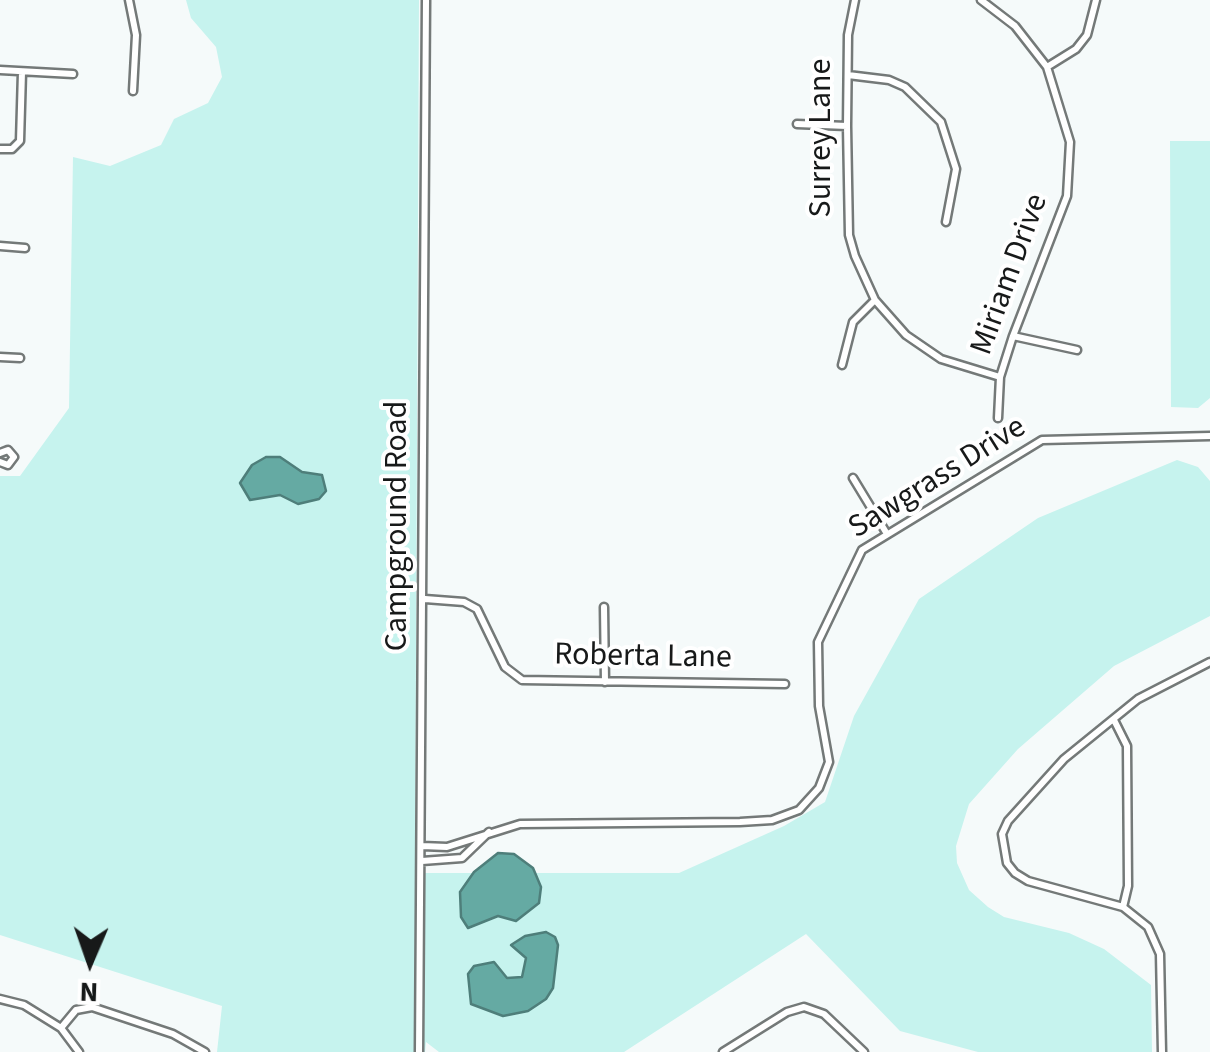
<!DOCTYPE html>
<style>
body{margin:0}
#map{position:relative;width:1210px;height:1052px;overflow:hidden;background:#f5fafa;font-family:"Source Sans 3",sans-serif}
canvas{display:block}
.north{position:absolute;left:40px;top:912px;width:100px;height:100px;-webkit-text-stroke:8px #fff;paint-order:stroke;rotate:182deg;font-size:28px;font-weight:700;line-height:40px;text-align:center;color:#171919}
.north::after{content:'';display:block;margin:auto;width:35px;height:45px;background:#171919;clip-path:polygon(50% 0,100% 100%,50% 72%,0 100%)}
</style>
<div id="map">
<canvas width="1210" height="1052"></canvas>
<div class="north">N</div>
</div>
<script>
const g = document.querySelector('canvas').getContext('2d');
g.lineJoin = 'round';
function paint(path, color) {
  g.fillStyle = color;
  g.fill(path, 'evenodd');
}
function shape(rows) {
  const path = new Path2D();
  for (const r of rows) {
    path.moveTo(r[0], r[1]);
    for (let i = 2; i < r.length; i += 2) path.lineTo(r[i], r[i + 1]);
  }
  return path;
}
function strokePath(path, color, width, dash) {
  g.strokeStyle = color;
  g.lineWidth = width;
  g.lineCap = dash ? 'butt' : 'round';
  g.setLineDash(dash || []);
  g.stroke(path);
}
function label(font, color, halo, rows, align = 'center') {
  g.font = font + ' "Source Sans 3",sans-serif';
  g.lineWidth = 8;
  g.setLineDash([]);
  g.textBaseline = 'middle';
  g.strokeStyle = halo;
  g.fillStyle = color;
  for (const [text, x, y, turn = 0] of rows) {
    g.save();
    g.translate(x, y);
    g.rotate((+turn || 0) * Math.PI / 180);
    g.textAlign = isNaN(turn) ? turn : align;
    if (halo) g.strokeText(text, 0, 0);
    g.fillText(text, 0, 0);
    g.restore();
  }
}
paint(shape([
 [186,0,419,0,415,873,679,873,784,826,825,802,854,716,919,599,1038,518,1177,460,1198,467,1210,481,1210,616,1114,666,1018,749,969,804,956,846,957,863,969,890,988,907,1004,917,1069,933,1104,949,1151,985,1152,1052,978,1052,900,1031,806,934,624,1052,439,1052,426,1042,425,1052,217,1052,222,1006,0,935,0,476,20,476,69,408,73,157,110,166,161,145,174,119,208,103,222,77,216,47,191,18],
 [1170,141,1210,141,1210,398,1198,408,1171,407]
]), '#c6f3ee');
const water = shape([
 [266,457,280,457,302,472,322,475,326,491,319,499,298,504,280,495,250,500,240,483,252,465,266,457],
 [498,853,514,854,533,868,541,887,539,903,516,921,498,916,468,928,461,917,460,892,474,872,498,853],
 [546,932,555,937,558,945,553,988,546,999,528,1011,503,1016,471,1004,468,974,474,966,494,962,507,978,522,977,526,958,511,945,525,936,546,932]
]);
paint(water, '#65aaa3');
strokePath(water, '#4e7e7a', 2.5);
const minor = shape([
 [129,0,136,35,133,91],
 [855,0,848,35,847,126,849,235,855,256,875,300,906,335,941,359,1000,377],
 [981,0,1015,26,1047,67,1070,142,1067,196,1013,336,1000,377,998,418],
 [1047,67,1076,49,1087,35,1096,0],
 [0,70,73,74],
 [848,75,889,80,905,87,941,122,956,169,946,222],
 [797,124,847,126],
 [0,149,12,149,20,141,22,72],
 [0,246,25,248],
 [1013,336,1077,350],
 [0,357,20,358],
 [842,365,853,322,875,300],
 [0,453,8,450,14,457,8,465,0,462],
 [853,478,887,534],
 [425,599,464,602,477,609,505,667,522,680,785,684],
 [604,607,605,682],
 [1114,720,1127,746,1128,886,1123,907],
 [422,846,447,847,520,824,740,822,772,820,799,810,819,788,829,762,819,706,818,642,862,550,1042,440,1210,436],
 [422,861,462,858,489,832],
 [0,999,24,1005,61,1028,79,1052],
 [61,1028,76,1010,92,1007,173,1034,205,1052],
 [419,1052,426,0],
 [723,1052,787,1012,804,1007,824,1014,864,1052],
 [1162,1052,1160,954,1148,927,1123,907,1028,881,1015,873,1007,863,1002,834,1008,821,1064,759,1138,699,1210,662]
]);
strokePath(minor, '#747978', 11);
strokePath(minor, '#fff', 6);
label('32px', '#171919', '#fff', [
 ["Surrey Lane",823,138,-90],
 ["Miriam Drive",1011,275,-70],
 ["Sawgrass Drive",938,479,-32],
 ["Campground Road",399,526,-90],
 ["Roberta Lane",643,658,1]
]);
</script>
